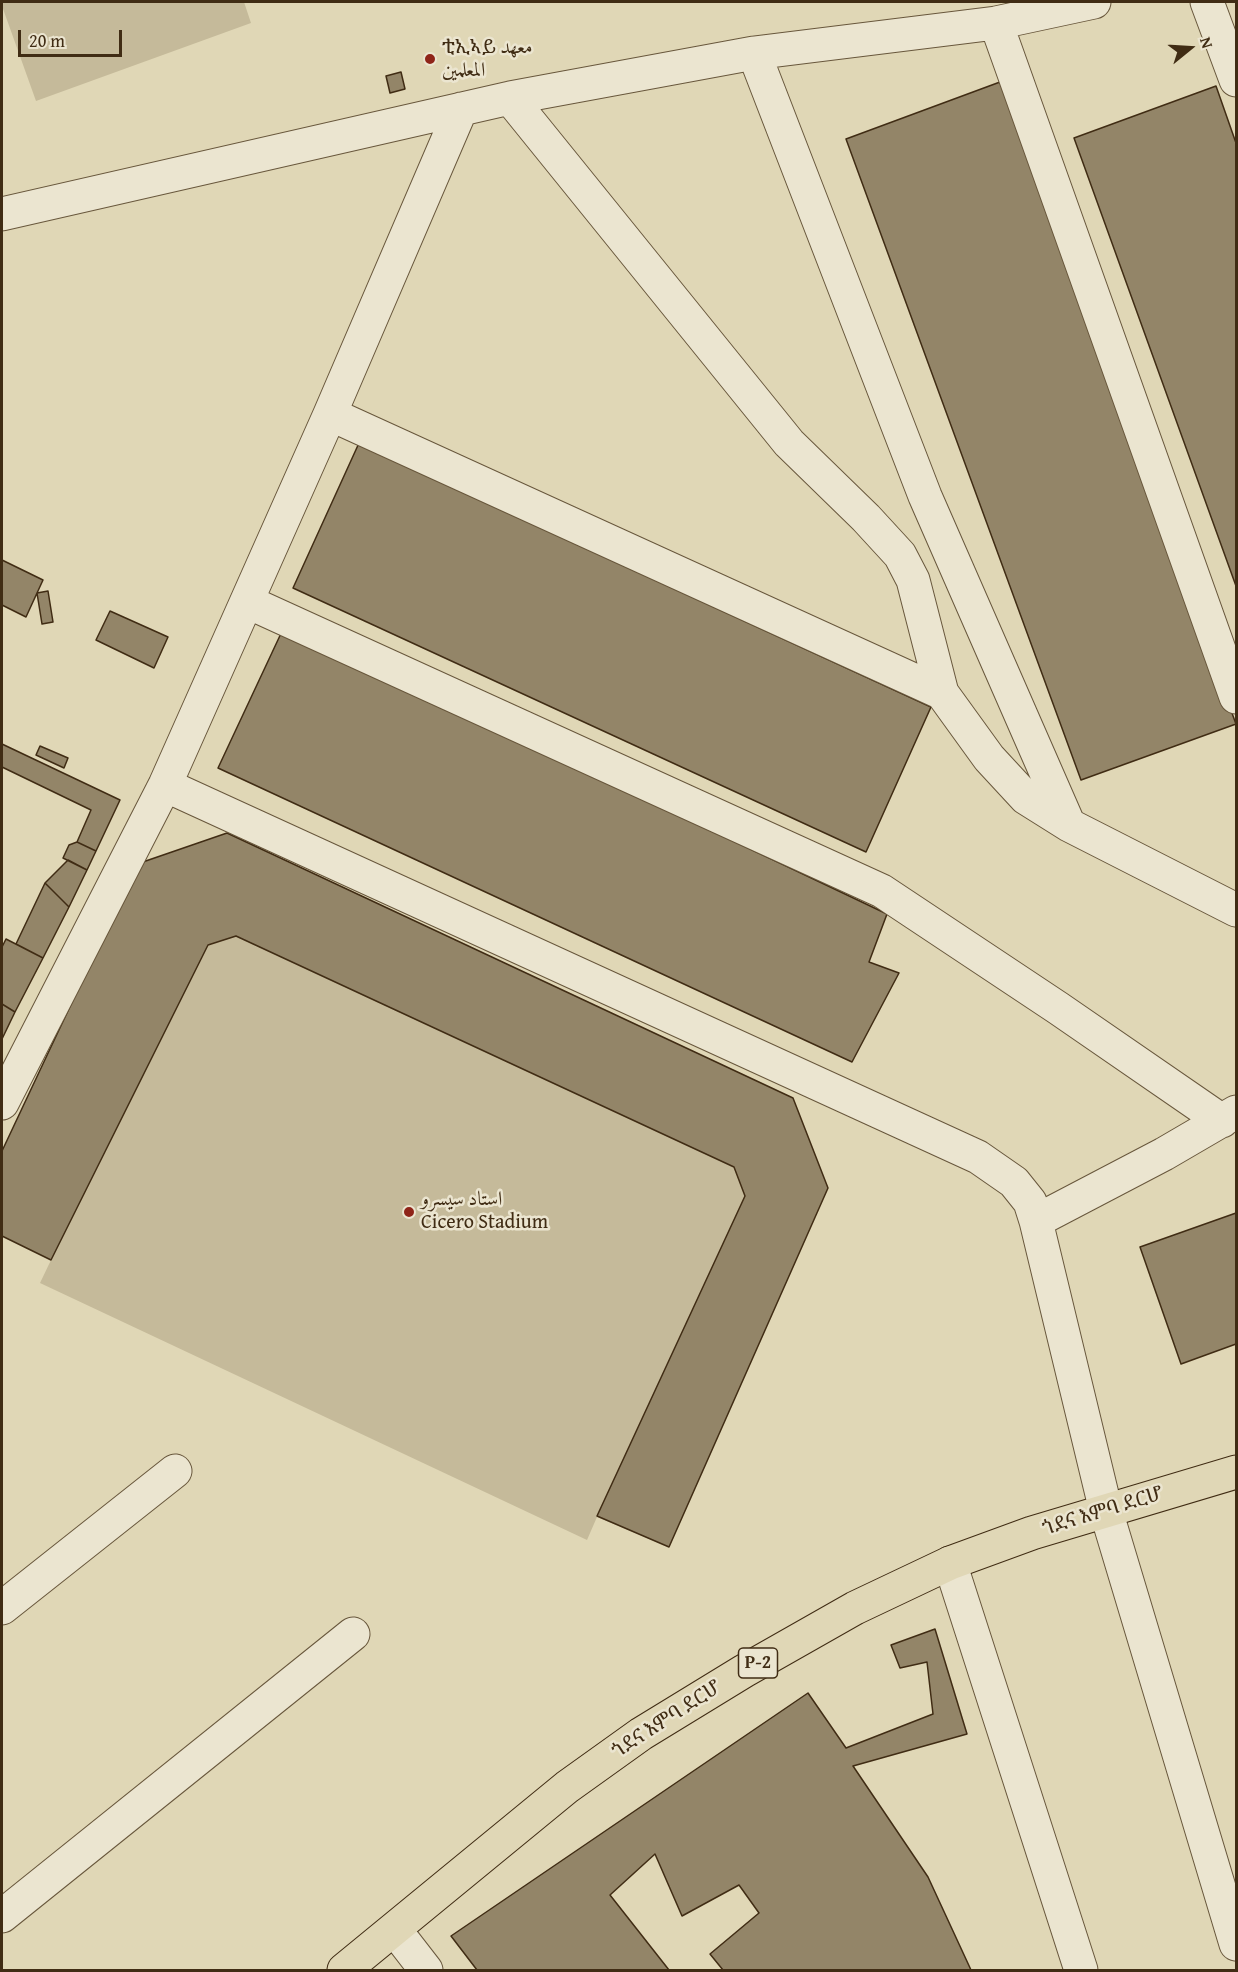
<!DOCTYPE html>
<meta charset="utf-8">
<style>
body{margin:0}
#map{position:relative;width:1238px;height:1972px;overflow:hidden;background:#e0d7b6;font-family:"Gentium Book Plus",serif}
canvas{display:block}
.frame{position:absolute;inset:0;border:3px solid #402c14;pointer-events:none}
.north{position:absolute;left:1160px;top:18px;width:60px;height:60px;-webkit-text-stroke:4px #ebe5d0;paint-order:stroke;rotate:72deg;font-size:16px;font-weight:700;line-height:24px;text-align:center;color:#402c14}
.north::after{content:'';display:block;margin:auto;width:21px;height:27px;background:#402c14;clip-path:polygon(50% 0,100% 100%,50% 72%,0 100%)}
.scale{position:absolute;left:18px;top:30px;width:104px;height:27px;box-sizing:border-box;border:3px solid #402c14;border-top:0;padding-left:8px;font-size:18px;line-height:21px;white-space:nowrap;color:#402c14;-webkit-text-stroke:4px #ebe5d0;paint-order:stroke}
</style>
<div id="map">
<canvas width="1238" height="1972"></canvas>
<div class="frame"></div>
<div class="north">N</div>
<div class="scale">20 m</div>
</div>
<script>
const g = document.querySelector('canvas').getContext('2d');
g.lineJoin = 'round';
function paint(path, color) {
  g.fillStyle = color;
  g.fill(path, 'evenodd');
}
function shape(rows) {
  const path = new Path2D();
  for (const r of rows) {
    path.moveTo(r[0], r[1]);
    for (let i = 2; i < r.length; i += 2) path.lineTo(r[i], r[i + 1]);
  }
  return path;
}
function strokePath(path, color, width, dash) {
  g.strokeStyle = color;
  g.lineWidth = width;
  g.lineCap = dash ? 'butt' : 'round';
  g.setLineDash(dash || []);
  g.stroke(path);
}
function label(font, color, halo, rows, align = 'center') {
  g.font = font + ' "Gentium Book Plus",Amiri,"Noto Serif Ethiopic",serif';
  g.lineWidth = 5;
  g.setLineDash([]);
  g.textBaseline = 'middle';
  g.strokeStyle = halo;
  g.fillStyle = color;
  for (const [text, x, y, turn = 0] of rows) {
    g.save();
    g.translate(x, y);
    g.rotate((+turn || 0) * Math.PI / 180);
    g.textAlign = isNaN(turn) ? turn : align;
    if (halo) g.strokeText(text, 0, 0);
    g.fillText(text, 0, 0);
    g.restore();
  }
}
paint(shape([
 [2,2,244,2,251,23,36,101,2,6],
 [227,833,793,1098,828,1188,669,1547,597,1517,587,1540,40,1283,51,1260,2,1236,2,1151,137,864]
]), '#c5ba9a');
const building = shape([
 [401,72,405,89,390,93,386,76,401,72],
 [1000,82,1236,724,1081,780,846,139,1000,82],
 [1216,86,1236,143,1236,586,1074,138,1216,86],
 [359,443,931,707,866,852,293,588,359,443],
 [2,560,43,580,26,617,2,605,2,560],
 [48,591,53,622,42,624,37,593,48,591],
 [110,611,168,637,154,668,96,640,110,611],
 [284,627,887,914,869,962,899,973,852,1062,218,768,284,627],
 [2,744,120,800,96,851,77,842,91,810,2,767,2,744],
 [40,746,68,758,64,768,36,755,40,746],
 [227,833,793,1098,828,1188,669,1547,597,1516,745,1196,734,1167,236,936,208,945,51,1260,2,1236,2,1151,137,864,227,833],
 [77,842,96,851,87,870,63,858,69,845,77,842],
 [68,860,87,870,69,907,45,883,68,860],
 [45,883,69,907,43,958,16,944,45,883],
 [6,939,43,958,15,1012,2,1004,2,947,6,939],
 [2,1004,15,1012,2,1039,2,1004],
 [1236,1213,1236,1344,1181,1364,1140,1247,1236,1213],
 [935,1629,967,1734,853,1766,928,1877,971,1970,723,1970,710,1954,759,1913,739,1885,682,1916,655,1854,610,1895,669,1970,477,1970,451,1936,808,1693,846,1748,933,1714,927,1662,900,1668,891,1645,935,1629]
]);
paint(building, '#938568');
strokePath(building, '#402c14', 1.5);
const minor = shape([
 [1207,2,1236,80],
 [996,23,1236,697],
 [754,53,925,496,1069,825],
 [510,98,789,443,866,518,900,555,913,580,942,693,989,758,1026,798,1069,825,1236,910],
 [2,214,510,98,754,53,996,23,1094,2],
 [330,414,942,693],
 [248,602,882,891,1058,1008,1222,1121],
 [165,785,978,1157,1014,1182,1030,1202,1036,1221,1106,1511,1236,1944],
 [2,1103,165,785,330,414,461,109],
 [1036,1221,1164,1154,1236,1112],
 [950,1563,1081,1970],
 [2,1608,175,1471],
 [2,1916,353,1634],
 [395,1930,426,1970]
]);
const highway = shape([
 [344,1970,567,1787,641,1734,744,1671,855,1608,950,1563,1032,1533,1236,1472]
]);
strokePath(minor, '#68573c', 35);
strokePath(highway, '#402c14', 35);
strokePath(minor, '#ebe5d0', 33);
strokePath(highway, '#e0d7b6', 33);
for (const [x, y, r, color] of [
 [430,59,6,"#8f2418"],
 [409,1212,6,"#8f2418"]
]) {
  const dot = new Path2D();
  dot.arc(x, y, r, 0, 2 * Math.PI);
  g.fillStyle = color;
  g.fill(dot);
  strokePath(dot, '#ebe5d0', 2);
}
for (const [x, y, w] of [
 [758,1663,39]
]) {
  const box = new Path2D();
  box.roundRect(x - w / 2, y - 15, w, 30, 4.5);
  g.fillStyle = '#ebe5d0';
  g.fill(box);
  strokePath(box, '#402c14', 1.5);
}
label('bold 18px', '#402c14', null, [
 ["P-2",758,1663]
]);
label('20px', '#402c14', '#ebe5d0', [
 ["ቲኢኣይ معهد",442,48],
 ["المعلمين",442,71],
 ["استاد سيسرو",421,1200],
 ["Cicero Stadium",421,1223]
], 'left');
label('20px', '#402c14', '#ebe5d0', [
 ["ጎደና እምባ ደርሆ",1103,1512,-17],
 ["ጎደና እምባ ደርሆ",667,1720,-33]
]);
</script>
